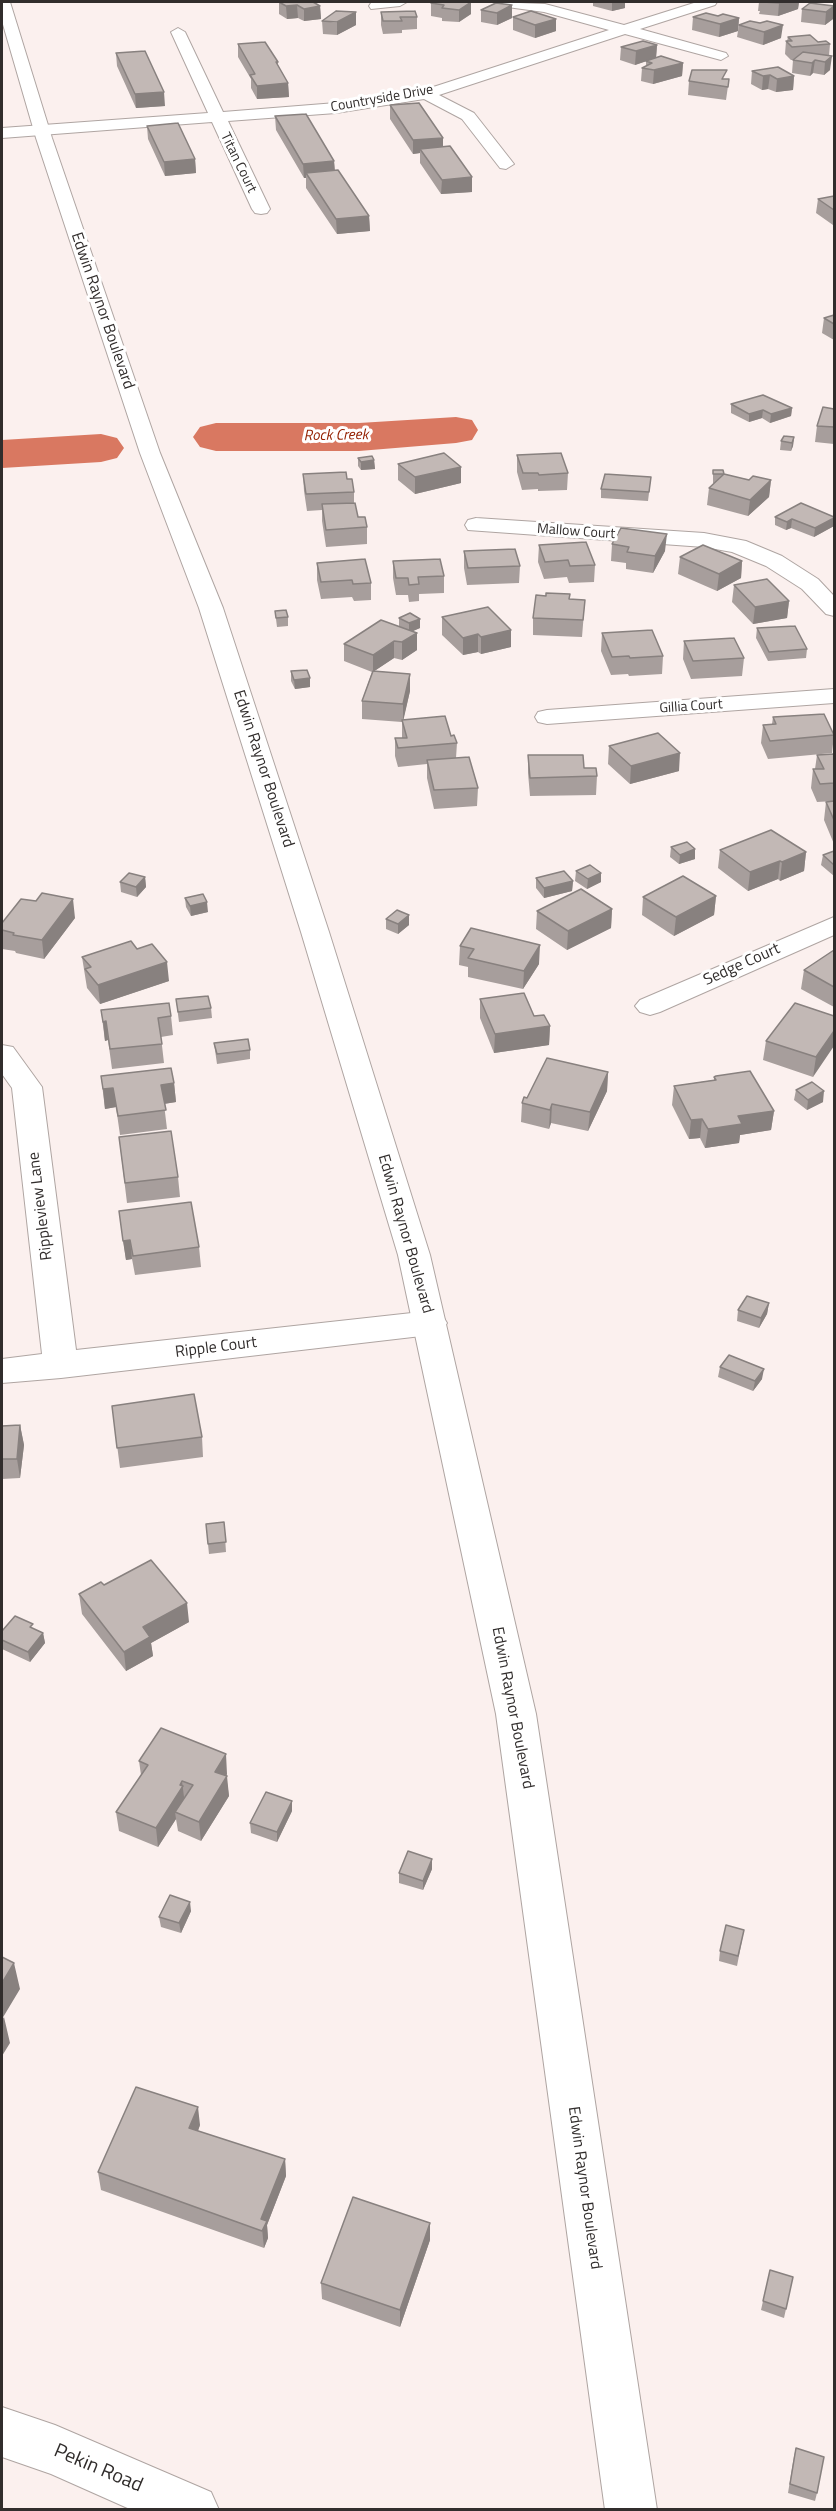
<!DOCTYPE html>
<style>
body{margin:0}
#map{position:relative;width:836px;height:2511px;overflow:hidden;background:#fbf0ee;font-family:"Titillium Web",sans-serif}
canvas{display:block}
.frame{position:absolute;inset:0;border:3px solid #312d2c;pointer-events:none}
</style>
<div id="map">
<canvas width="836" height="2511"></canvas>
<div class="frame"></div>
</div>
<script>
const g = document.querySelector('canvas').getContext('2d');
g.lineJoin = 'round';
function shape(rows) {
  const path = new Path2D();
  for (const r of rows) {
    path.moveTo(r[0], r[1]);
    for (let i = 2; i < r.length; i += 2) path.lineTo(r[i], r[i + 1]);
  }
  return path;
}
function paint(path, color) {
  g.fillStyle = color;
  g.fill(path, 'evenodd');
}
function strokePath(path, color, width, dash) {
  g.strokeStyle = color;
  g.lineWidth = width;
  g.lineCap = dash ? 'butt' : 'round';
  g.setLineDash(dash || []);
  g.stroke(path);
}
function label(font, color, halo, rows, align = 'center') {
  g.font = font + ' "Titillium Web",sans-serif';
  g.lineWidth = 6;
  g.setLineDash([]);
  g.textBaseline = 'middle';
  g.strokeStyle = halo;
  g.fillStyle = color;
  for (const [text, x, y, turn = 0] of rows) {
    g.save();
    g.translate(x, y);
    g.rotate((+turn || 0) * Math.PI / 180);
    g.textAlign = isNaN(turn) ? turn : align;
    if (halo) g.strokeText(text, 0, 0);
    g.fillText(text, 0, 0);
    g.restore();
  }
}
paint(shape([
 [456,417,472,420,478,430,472,440,456,443,359,451,216,451,200,447,193,437,200,427,216,423,359,423,456,417],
 [101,434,117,438,124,448,117,458,101,462,2,468,2,440,101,434]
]), '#d97861');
const street = shape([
 [376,2,407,2,400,6,371,9,369,6,371,3,376,2],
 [493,2,545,4,624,25,697,2,717,2,715,5,640,29,726,53,728,56,721,60,625,34,439,95,474,113,514,164,506,169,500,168,462,119,424,99,336,113,228,121,270,209,267,213,261,214,255,213,252,209,212,122,2,138,2,128,208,113,171,32,178,28,185,32,223,112,336,103,424,90,609,30,544,12,500,6,493,2],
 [476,518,704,533,746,541,782,556,818,579,834,596,834,616,826,614,802,589,766,566,732,552,704,547,468,530,465,525,468,520,476,518],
 [834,689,834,703,547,724,538,722,535,717,538,712,547,710,834,689],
 [834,917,834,935,660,1012,650,1015,640,1012,635,1006,640,1000,834,917],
 [2,1045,13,1047,42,1087,76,1350,430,1311,442,1315,447,1323,442,1331,430,1335,61,1378,2,1383,2,1359,42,1354,12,1088,2,1074,2,1045],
 [2,2407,55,2425,211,2492,219,2510,132,2510,51,2474,2,2457,2,2407]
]);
const primary = shape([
 [2,2,10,2,52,138,160,453,223,608,329,932,430,1255,536,1714,657,2510,605,2510,496,1714,398,1255,301,932,199,608,140,453,36,138,2,21,2,2]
]);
strokePath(street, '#afa5a2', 2);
strokePath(primary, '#afa5a2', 2);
paint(street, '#fff');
paint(primary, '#fff');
paint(shape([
 [279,2,320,6,321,19,304,21,298,18,287,19,279,14],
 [471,2,471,14,459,22,442,21,442,18,431,16,431,3],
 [593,2,625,2,625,8,612,11,593,6],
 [759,2,799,2,798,9,778,16,759,14,760,11,758,11],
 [496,3,512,18,497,25,481,22,481,10],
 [834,6,833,19,825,25,801,22,802,9],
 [381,12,417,17,417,29,402,30,402,33,383,34,381,25],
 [718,16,739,18,738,31,719,37,692,30,693,17],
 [513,17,556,31,535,38,513,30],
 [322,21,356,25,337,35,323,34],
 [750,21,781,38,763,45,737,37,739,25],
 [788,37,830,44,829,56,830,70,824,75,813,73,810,76,792,73,793,60,791,60,785,54,786,41,787,41],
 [238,44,278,62,278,66,288,83,289,97,257,99,251,88,251,79,238,57],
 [657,45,656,58,683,63,682,76,653,84,641,81,642,68,646,66,646,61,635,65,620,60,621,47],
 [116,53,165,106,136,108,117,66],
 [752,71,794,76,793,90,776,92,768,89,762,90,751,84],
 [729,79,726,100,688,95,689,81],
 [390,105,443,147,472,177,472,192,441,194,420,163,420,153,413,154,390,119],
 [275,116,334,161,335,171,369,216,370,231,337,234,306,188,306,178,304,178,276,130],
 [147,126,195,159,196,173,165,176,148,139],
 [834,196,834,224,833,225,816,213,818,199],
 [834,315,834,340,822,333,824,318],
 [731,404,792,408,791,416,770,423,762,418,749,422,731,413],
 [834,409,834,444,815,442,817,426],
 [794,437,793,446,791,451,780,450,781,441],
 [517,455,568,473,567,490,538,491,538,489,522,490,517,472],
 [358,458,374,460,375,469,361,470,358,466],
 [398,464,461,483,415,494,398,480],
 [713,470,724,474,749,480,771,480,769,497,748,516,707,505,709,488,715,483,713,483],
 [303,474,347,479,354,492,354,503,358,517,367,527,367,544,326,547,322,521,322,510,307,511,304,491],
 [651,477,648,501,601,498,601,489],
 [775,517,834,517,834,526,814,537,791,528,786,530,775,525],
 [612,544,665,551,653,573,626,569,626,563,611,561],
 [539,545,595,565,594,582,569,583,567,577,544,579,538,562],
 [464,551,520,566,519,583,467,585,464,568],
 [680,557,742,561,741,578,717,591,678,574],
 [393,561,444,576,444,593,419,594,419,601,409,602,408,595,396,595,393,578],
 [317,563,371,583,371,600,354,601,352,597,321,599,317,580],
 [734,585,789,601,787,618,753,624,732,602],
 [546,596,569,599,585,600,582,637,533,635,533,618],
 [275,611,288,617,288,626,277,627],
 [442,617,511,647,481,654,478,652,463,655,442,635],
 [399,618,420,628,412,631,417,650,402,660,394,658,374,671,410,674,410,691,403,720,451,736,457,743,456,758,478,788,477,806,434,809,427,778,427,764,398,767,395,756,395,738,402,738,402,722,362,719,362,701,372,672,344,661,344,644,399,626],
 [757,628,807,649,806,658,768,661,756,638],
 [602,633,663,656,662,674,629,676,628,674,611,675,601,651],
 [684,641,744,658,742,676,691,679,683,659],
 [291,671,310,687,295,689,291,681],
 [773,717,834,735,832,753,768,759,761,743,763,725,772,724],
 [609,746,679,771,630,784,608,764],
 [834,754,834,801,817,802,811,788,813,769,815,769,817,755],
 [528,755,597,776,596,795,530,796,528,773],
 [834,801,834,844,824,820,826,802],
 [671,847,695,849,695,859,679,864,670,857],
 [720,850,806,852,804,871,780,881,778,879,748,891,718,868],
 [834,851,834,876,821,865,823,855],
 [576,871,601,882,587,889,575,881],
 [145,877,146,887,137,897,121,892,120,882],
 [536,878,573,881,572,891,544,898,536,888],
 [716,896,714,915,674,936,642,915,643,897],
 [185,898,208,912,191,916,186,907],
 [612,909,611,928,567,950,536,929,537,911],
 [409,915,409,925,398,934,386,929,386,919],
 [75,918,44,959,16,953,15,951,2,949,2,930],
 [460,946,539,964,523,989,468,977,468,967,459,965],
 [137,949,169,981,100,1004,87,988,82,957],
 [834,950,834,1007,801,989,804,970],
 [176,999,211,1008,212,1018,179,1022],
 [480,999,534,1016,550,1026,549,1045,494,1053,480,1018],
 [101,1010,171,1016,173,1035,161,1037,164,1063,112,1069,108,1040,105,1041],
 [834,1016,813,1077,763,1060,766,1041],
 [214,1043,250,1050,250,1059,217,1064],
 [608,1072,607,1091,588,1131,551,1123,549,1129,521,1122,522,1103,527,1098],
 [101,1076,174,1083,176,1102,164,1104,167,1129,120,1135,116,1107,105,1109],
 [714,1077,774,1111,771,1130,740,1135,739,1143,705,1148,700,1138,689,1139,672,1105,674,1086,714,1080],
 [796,1090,823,1102,807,1110,794,1100],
 [119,1137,178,1177,180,1197,127,1203],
 [119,1211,199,1247,201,1267,135,1275,132,1259,126,1260],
 [769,1303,767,1314,759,1328,737,1321,738,1310],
 [720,1367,762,1379,753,1391,718,1377],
 [112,1406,202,1437,203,1457,120,1468],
 [20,1425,24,1445,20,1478,2,1479,2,1426],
 [224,1522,226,1552,209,1554,206,1524],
 [104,1585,189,1622,151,1643,153,1656,126,1671,82,1614,79,1594],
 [34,1629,43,1633,45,1643,30,1662,2,1649,2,1631],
 [139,1761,227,1774,226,1776,229,1796,201,1841,178,1831,176,1819,158,1847,119,1831,116,1812,141,1775],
 [292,1811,277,1842,251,1833,250,1823],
 [432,1869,423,1890,399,1883,399,1873],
 [191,1911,181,1933,161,1927,159,1917],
 [744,1930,737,1966,719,1961,720,1951],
 [200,2125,198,2131,285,2159,286,2176,267,2225,268,2238,264,2248,101,2190,98,2172],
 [430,2240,400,2327,322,2299,321,2283],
 [770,2270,793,2277,784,2318,761,2310],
 [796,2448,817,2493,815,2501,788,2493,794,2456]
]), '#a79e9c');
paint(shape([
 [471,2,471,14,459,22,459,10],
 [612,2,625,2,625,8,612,11],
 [785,2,799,2,798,9,778,16,779,3],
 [297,5,298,18,287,19,286,6],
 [512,5,512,18,497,25,497,13],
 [320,6,321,19,304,21,304,9],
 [834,6,833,19,825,25,826,12],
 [356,12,356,25,337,35,337,22],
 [739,18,738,31,719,37,720,24],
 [556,19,556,31,535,38,535,25],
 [783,25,781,38,763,45,764,32],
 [657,45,656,58,635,65,636,51],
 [832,56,830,70,824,75,825,62],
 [815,60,813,73,810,76,812,63],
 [683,63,682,76,653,84,654,70],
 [770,75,768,89,762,90,763,76],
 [794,76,793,90,776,92,777,79],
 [288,83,289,97,257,99,257,86],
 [164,92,165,106,136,108,135,94],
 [443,138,443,152,420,149,420,153,413,154,413,140],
 [195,159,196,173,165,176,164,162],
 [334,161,335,175,306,173,306,178,304,178,303,164],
 [472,177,472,192,441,194,442,180],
 [369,216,370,231,337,234,336,219],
 [792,408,791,416,770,423,771,414],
 [763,410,762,418,749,422,749,414],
 [794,437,793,446,791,451,792,443],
 [374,460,375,469,361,470,361,462],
 [461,467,461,483,415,494,415,477],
 [771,480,769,497,748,516,750,500],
 [834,518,834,526,814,537,815,528],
 [792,519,791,528,786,530,787,522],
 [667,534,665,551,653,573,655,556],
 [742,561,741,578,717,591,719,574],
 [789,601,787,618,753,624,755,607],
 [420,619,420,628,409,633,409,623],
 [511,630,511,647,481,654,481,637],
 [417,633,417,650,402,660,402,642],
 [478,634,478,652,463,655,463,638],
 [394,641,394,658,373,672,373,655],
 [410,674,410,691,403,722,403,704],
 [310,678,310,687,295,689,294,680],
 [680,753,679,771,630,784,631,766],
 [695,849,695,859,679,864,680,855],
 [806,852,804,871,780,881,782,862],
 [780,861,778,879,748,891,750,872],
 [601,873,601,882,587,889,588,879],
 [145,877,146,887,137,897,136,887],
 [573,881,572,891,544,898,544,888],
 [716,896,714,915,674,936,676,917],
 [73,899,75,918,44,959,42,940],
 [207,902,208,912,191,916,190,906],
 [612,909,611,928,567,950,568,931],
 [409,915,409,925,398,934,398,924],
 [540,945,539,964,523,989,524,971],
 [167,962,169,981,100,1004,98,985],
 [106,1021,108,1040,105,1041,103,1022],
 [550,1026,549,1045,494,1053,495,1034],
 [834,1031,834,1046,813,1077,816,1057],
 [608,1072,607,1091,588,1131,590,1112],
 [174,1083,176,1102,163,1104,161,1085],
 [113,1088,116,1107,105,1109,103,1089],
 [824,1091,823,1102,807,1110,808,1100],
 [552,1104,551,1123,549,1129,550,1110],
 [774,1111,771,1130,740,1135,739,1143,705,1148,708,1129,738,1116],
 [702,1119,700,1138,689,1139,691,1120],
 [130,1240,132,1259,126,1260,123,1241],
 [769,1303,767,1314,759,1328,761,1318],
 [764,1369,762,1379,753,1391,755,1381],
 [20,1425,24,1445,20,1478,17,1459],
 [187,1603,189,1622,151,1643,153,1656,126,1671,124,1652,143,1627],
 [43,1633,45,1643,30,1662,28,1652],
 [226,1754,227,1774,217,1791,215,1772],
 [227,1776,229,1796,201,1841,199,1822],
 [182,1781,185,1805,175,1812,176,1819,158,1847,156,1828],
 [292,1801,292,1811,277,1842,277,1832],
 [432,1859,432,1869,423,1890,423,1881],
 [190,1902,191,1911,181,1933,179,1923],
 [14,1963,20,1989,2,2019,2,1983],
 [4,2017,10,2043,2,2056,2,2020],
 [198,2107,200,2125,192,2146,189,2128],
 [285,2159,286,2176,267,2225,268,2238,264,2248,261,2219],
 [430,2223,430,2240,400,2327,400,2310]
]), '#88817f');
const building = shape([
 [279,2,313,2,320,6,304,9,297,5,286,6,279,2],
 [433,2,471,2,459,10,442,8,444,5,431,3,433,2],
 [763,2,785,2,779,3,763,2],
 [496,3,512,5,497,13,481,10,496,3],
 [810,3,834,6,826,12,802,9,810,3],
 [336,11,356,12,337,22,322,21,336,11],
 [415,11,417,17,400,17,402,21,383,21,381,12,415,11],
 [531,11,556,19,535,25,513,17,531,11],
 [706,13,718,16,723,14,739,18,720,24,693,17,706,13],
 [750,21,760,23,767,21,783,25,764,32,739,25,750,21],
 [810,35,818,42,826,41,830,44,792,47,786,41,792,41,788,37,810,35],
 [643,41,657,45,636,51,621,47,643,41],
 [265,42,278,62,276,62,288,83,257,86,250,75,255,74,238,44,265,42],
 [145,51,164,92,135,94,116,53,145,51],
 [803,52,832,56,825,62,815,60,812,63,793,60,803,52],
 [661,56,683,63,654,70,642,68,652,63,646,61,661,56],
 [778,67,794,76,777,79,770,75,763,76,752,71,778,67],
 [692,70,727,70,722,79,729,79,728,87,689,81,692,70],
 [419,103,443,138,413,140,390,105,419,103],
 [306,114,334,161,303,164,275,116,306,114],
 [178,123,195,159,164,162,147,126,178,123],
 [450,146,472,177,442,180,420,149,450,146],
 [338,170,369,216,336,219,306,173,338,170],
 [834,196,834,210,818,199,834,196],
 [834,315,834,324,824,318,834,315],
 [763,395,792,408,771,414,763,410,749,414,731,404,763,395],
 [823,407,834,409,834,427,817,426,823,407],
 [784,436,794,437,792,443,781,441,784,436],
 [444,453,461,467,415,477,398,464,444,453],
 [561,453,568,473,539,475,538,473,523,473,517,455,561,453],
 [372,456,374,460,361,462,358,458,372,456],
 [713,470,723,470,724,474,713,474,713,470],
 [346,472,347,479,352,479,354,492,306,494,303,474,346,472],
 [605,474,651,477,649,492,601,489,605,474],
 [724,474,749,480,753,476,771,480,750,500,709,488,724,474],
 [355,503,358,517,365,517,367,527,326,530,322,504,355,503],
 [801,503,834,517,834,518,815,528,792,519,787,522,775,517,801,503],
 [621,528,667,534,655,556,627,552,629,547,612,544,621,528],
 [586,542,595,565,570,566,568,560,545,562,539,545,586,542],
 [703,545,742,561,719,574,680,557,703,545],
 [515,549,520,566,468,568,464,551,515,549],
 [365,559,371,583,353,584,352,580,321,582,317,563,365,559],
 [440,559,444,576,418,577,419,584,409,585,408,578,396,578,393,561,440,559],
 [767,579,789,601,755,607,734,585,767,579],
 [546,593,570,594,569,599,585,600,583,620,533,618,536,595,546,596,546,593],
 [488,607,511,630,481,637,478,634,463,638,442,617,488,607],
 [286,610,288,617,276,618,275,611,286,610],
 [410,613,420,619,409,623,399,618,410,613],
 [381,620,417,633,402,642,394,641,373,655,344,644,381,620],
 [795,626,807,649,769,652,757,628,795,626],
 [652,630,663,656,630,658,629,656,612,657,602,633,652,630],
 [734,638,744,658,693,661,684,641,734,638],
 [307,670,310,678,294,680,291,671,307,670],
 [373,671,410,674,403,704,362,701,373,671],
 [824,714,834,735,770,741,763,725,776,724,773,717,824,714],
 [445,716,451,736,454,735,457,743,398,748,395,738,407,738,402,720,445,716],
 [658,733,680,753,631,766,609,746,658,733],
 [834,754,834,783,820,784,813,769,824,769,817,755,834,754],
 [528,755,583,755,584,768,596,768,597,776,530,778,528,755],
 [469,757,478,788,434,790,427,760,469,757],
 [834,801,834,820,826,802,834,801],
 [771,830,806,852,782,862,780,861,750,872,720,850,771,830],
 [687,842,695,849,680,855,671,847,687,842],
 [834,851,834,865,823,855,834,851],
 [590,865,601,873,588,879,576,871,590,865],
 [564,871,573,881,544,888,536,878,564,871],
 [129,873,145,877,136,887,120,882,129,873],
 [683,876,716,896,676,917,643,897,683,876],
 [581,889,612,909,568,931,537,911,581,889],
 [42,893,73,899,42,940,13,935,14,933,2,930,2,923,21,899,36,901,42,893],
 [203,894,207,902,190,906,185,898,203,894],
 [397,910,409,915,398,924,386,919,397,910],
 [471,928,540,945,524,971,468,958,474,949,460,946,471,928],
 [131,941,137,949,152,944,167,962,98,985,85,969,91,967,82,957,131,941],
 [834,950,834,987,804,970,834,950],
 [524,993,534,1016,544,1015,550,1026,495,1034,480,999,524,993],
 [208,996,211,1008,178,1012,176,999,208,996],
 [169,1003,171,1016,158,1018,162,1044,110,1049,106,1021,103,1022,101,1010,169,1003],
 [795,1003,834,1016,834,1031,816,1057,766,1041,795,1003],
 [248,1039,250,1050,217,1054,214,1043,248,1039],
 [547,1058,608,1072,590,1112,552,1104,550,1110,522,1103,524,1097,527,1098,547,1058],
 [171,1068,174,1083,161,1085,166,1110,118,1116,113,1088,103,1089,101,1076,171,1068],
 [750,1071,774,1111,738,1116,742,1124,708,1129,702,1119,691,1120,674,1086,716,1080,714,1077,716,1076,750,1071],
 [812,1082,824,1091,808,1100,796,1090,812,1082],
 [171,1131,178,1177,125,1183,119,1137,171,1131],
 [191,1202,199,1247,133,1256,130,1240,123,1241,119,1211,191,1202],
 [747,1296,769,1303,761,1318,738,1310,747,1296],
 [729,1355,764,1369,755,1381,720,1367,729,1355],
 [194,1394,202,1437,117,1448,112,1406,194,1394],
 [20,1425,17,1459,2,1459,2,1426,20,1425],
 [224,1522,226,1542,208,1544,206,1524,224,1522],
 [151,1560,187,1603,143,1627,150,1637,124,1652,79,1594,101,1582,104,1585,151,1560],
 [15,1616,33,1624,30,1627,43,1633,28,1652,2,1640,2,1631,15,1616],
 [161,1728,226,1754,215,1772,227,1776,199,1822,175,1812,193,1785,182,1781,180,1785,183,1786,156,1828,116,1812,148,1765,139,1761,161,1728],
 [266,1792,292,1801,277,1832,250,1823,266,1792],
 [408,1851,432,1859,423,1881,399,1873,408,1851],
 [170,1895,190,1902,179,1923,159,1917,170,1895],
 [726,1925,744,1930,738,1956,720,1951,726,1925],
 [2,1957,14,1963,2,1983,2,1957],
 [136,2087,198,2107,189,2128,285,2159,261,2219,267,2221,262,2231,98,2172,136,2087],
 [353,2197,430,2223,400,2310,321,2283,353,2197],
 [770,2270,793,2277,786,2309,763,2301,770,2270],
 [796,2448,824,2457,817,2493,790,2484,796,2448]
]);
paint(building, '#c2b8b5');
strokePath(building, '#88817f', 1.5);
label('14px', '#312d2c', '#fff', [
 ["Countryside Drive",382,99,-10],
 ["Titan Court",238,163,64],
 ["Mallow Court",576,532,4],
 ["Gillia Court",691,707,-4]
]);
label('italic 15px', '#942000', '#fff', [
 ["Rock Creek",336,436,-1]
]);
label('16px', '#312d2c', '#fff', [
 ["Edwin Raynor Boulevard",102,311,71],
 ["Edwin Raynor Boulevard",263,769,72],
 ["Sedge Court",742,965,-24],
 ["Rippleview Lane",41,1206,-97],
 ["Edwin Raynor Boulevard",405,1234,74],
 ["Ripple Court",216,1348,-7],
 ["Edwin Raynor Boulevard",512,1708,79],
 ["Edwin Raynor Boulevard",584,2188,82]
]);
label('20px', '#312d2c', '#fff', [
 ["Pekin Road",98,2469,23]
]);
</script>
